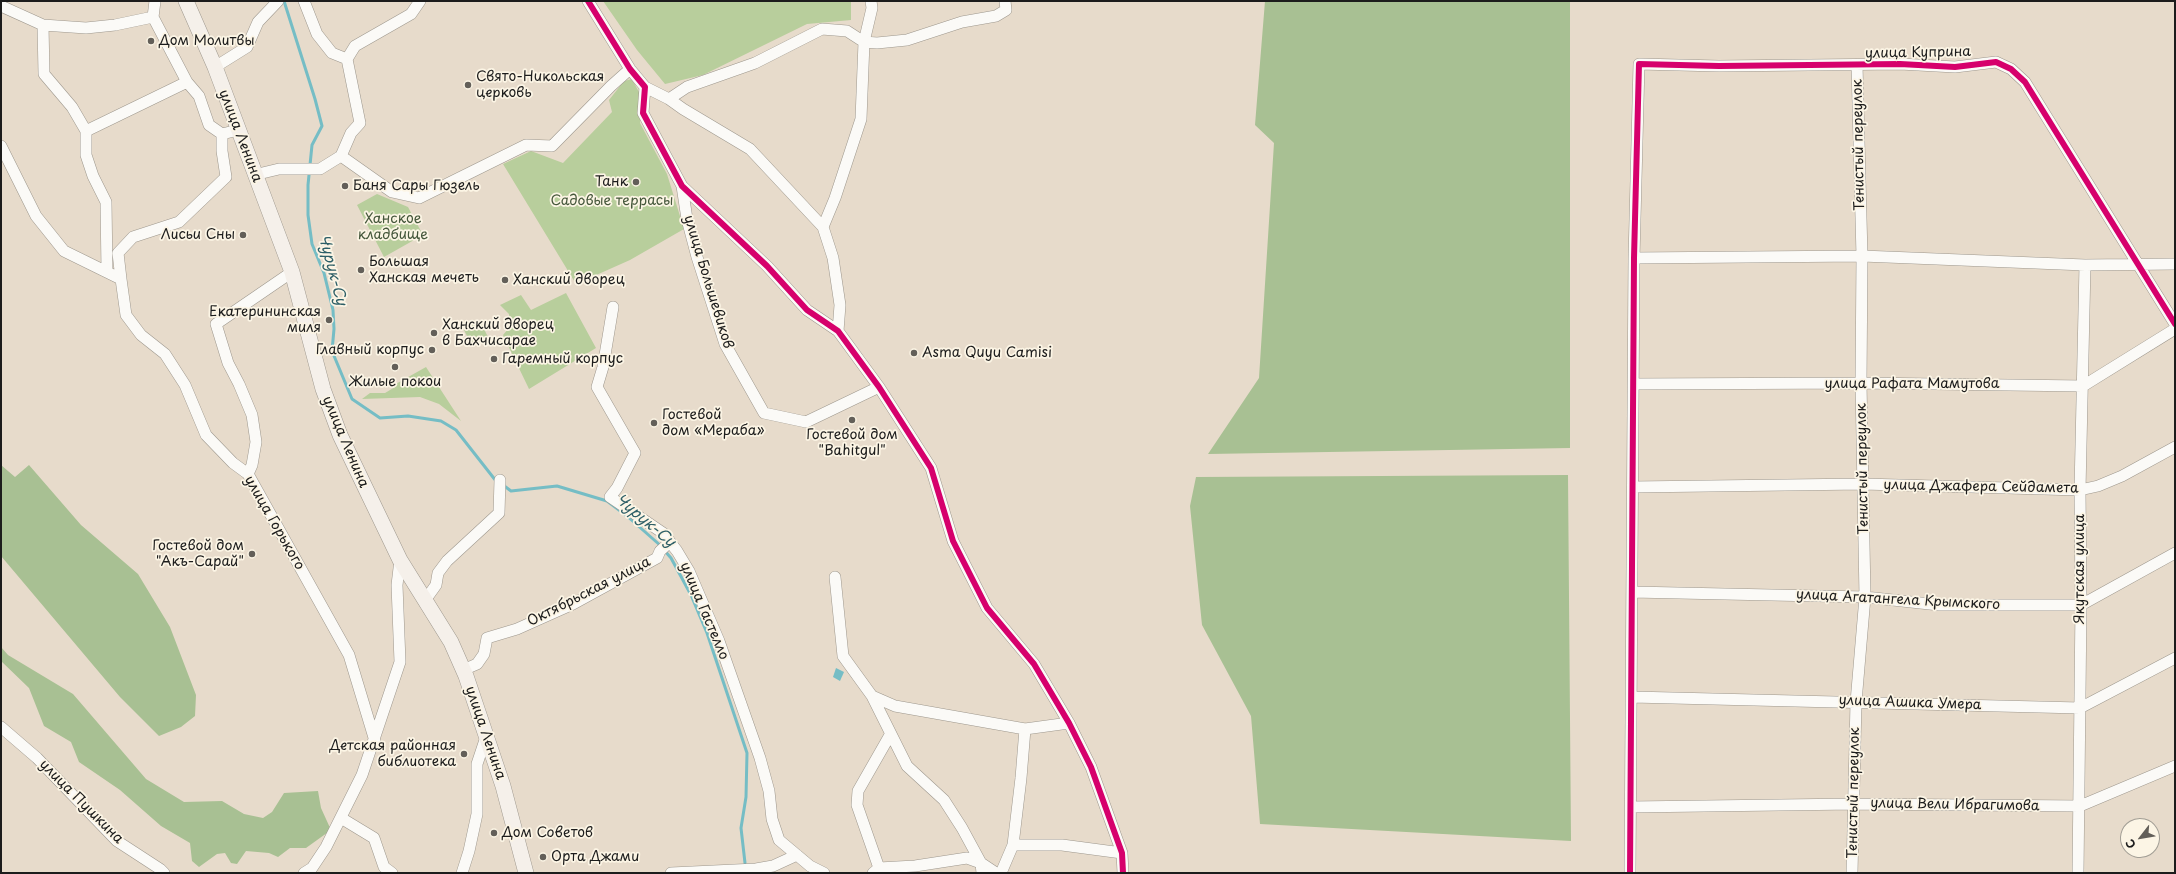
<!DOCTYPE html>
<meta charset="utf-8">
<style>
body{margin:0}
#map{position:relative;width:2176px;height:874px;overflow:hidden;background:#e7dbcb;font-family:"Playpen Sans",sans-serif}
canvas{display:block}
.frame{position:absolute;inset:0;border:2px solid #1c1c1c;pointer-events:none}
.north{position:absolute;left:2120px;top:818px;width:40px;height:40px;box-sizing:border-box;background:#fcf5e5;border:1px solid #a29e95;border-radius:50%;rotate:239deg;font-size:11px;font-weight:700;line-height:16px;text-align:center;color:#1c1c1c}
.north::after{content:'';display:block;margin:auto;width:14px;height:18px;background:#635f59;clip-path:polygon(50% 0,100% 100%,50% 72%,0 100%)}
</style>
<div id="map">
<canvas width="2176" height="874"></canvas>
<div class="frame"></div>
<div class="north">С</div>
</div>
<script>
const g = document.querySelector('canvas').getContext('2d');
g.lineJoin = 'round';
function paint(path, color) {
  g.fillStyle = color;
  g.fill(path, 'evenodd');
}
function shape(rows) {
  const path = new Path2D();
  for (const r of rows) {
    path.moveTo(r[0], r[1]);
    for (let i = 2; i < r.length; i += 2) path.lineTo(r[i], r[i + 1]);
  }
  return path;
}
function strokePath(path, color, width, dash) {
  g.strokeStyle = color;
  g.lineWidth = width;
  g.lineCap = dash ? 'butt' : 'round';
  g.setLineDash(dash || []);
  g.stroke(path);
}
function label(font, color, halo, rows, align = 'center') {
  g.font = font + ' "Playpen Sans",sans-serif';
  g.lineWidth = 3.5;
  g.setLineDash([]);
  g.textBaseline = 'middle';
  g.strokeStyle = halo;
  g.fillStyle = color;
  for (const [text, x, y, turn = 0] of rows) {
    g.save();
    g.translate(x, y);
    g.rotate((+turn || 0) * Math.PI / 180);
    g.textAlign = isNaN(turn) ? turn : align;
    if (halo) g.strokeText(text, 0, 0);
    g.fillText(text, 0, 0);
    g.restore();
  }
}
paint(shape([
 [603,1,851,1,851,20,807,24,703,75,665,84,637,50],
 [632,79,640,94,640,123,667,174,684,229,630,260,576,284,503,164,531,151,563,163,612,112,609,100,624,81],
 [377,194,408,207,423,235,384,257,357,205],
 [566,293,596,348,529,389,503,335,509,328,509,314,500,305,521,295,531,310],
 [480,321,488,337,472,346,464,330],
 [426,367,461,421,439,404,420,397,362,399,370,393,385,393,395,387,394,385]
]), '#b8ce9c');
paint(shape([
 [1265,1,1570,1,1570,448,1208,454,1259,378,1274,143,1255,125],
 [1,465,15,477,29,465,81,525,138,574,170,627,196,695,195,716,181,727,159,736,120,697,1,556],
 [1568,475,1571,841,1260,824,1251,716,1202,625,1190,506,1196,477],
 [1,647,8,655,73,694,146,779,184,802,222,801,244,814,263,818,272,812,284,793,318,791,321,808,331,830,306,848,290,848,278,857,269,853,246,851,237,864,231,863,225,853,217,854,199,867,192,861,190,843,161,826,120,790,79,762,71,742,44,726,29,688,1,661]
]), '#a8c093');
paint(shape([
 [836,668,844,672,840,681,833,677]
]), '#75bdc5');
strokePath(shape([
 [284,1,315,99,322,126,312,145,308,185,308,215,312,244,324,273,333,310,334,329,332,351,352,399,380,418,408,416,441,421,456,430,496,481],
 [503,485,511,491,557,486,607,501,627,516,661,546],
 [664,550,671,558,691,595,707,633,747,753,746,797,741,828,745,863]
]), '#75bdc5', 3);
const street = shape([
 [304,1,317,34,332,53,347,59],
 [588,1,630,69,645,87,643,113,682,186,767,266,807,310,838,331,879,387,931,468,953,541,987,608,1034,664,1069,723,1091,767,1122,853,1123,873],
 [1,6,43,25,86,28,115,25,153,17,155,1],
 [153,17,187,82,199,96,209,125,222,134,238,130],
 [43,25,44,74,72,107,86,131,86,155,93,176,106,202,107,271],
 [215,67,247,47,258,22,278,1],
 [645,87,669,99,683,109,750,149,823,227,833,258,840,305,838,331],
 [669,99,687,87,755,63,822,29,847,31,864,42,877,43,907,40,962,22,996,16,1006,10,1005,1],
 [86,131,187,82],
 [1,146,36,216,64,251,121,279,126,315,141,335,165,354,185,385,206,435,233,463,248,474,349,655,375,741],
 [341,156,392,192,419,198,526,145,552,146,611,86,630,69],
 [341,156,351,133,360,123,347,59,355,46,411,14,420,1],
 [254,175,279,169,320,169,341,156],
 [682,186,687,219,697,257,725,344,764,413,806,422,879,387],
 [823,227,835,198,861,119,864,42,872,8,871,1],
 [1634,258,1862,256,2085,265,2175,264],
 [121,279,118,253,133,237,179,222,226,177,222,151,222,134],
 [613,307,603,367,597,387,635,453,617,488,610,497,663,533,677,551,689,571,719,641,760,758,769,791,772,819,779,840,810,866,824,873],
 [1634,384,1861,383,2083,386,2175,329],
 [248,474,252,465,256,442,252,415,239,384,228,363,216,324,292,272],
 [1633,487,1863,484,2080,490,2098,486,2122,476,2175,447],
 [835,577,843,656,872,696,907,766,944,800,962,828,981,863,982,873],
 [1632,592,1865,597,1939,605,2081,605,2175,553],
 [426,599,436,585,438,573,447,561,499,513,500,480],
 [463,670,477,664,484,654,487,638,517,629,573,604,657,558,660,551,670,542],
 [872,696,895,706,1025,729,1069,723],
 [1632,697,2080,708,2175,658],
 [1,727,37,758,117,841,160,869,164,873],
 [1631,807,1854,804,2080,806,2175,766],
 [341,818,374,838,384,867,392,873],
 [1013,845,1062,845,1122,853],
 [879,868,857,805,858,791,890,735],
 [304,873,312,868,326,847,362,775,400,662,397,585,400,560],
 [462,873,469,851,477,814,477,764,487,734],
 [671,873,756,869,773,866,797,855],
 [873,873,879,868,915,866,967,858,981,863,996,873],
 [1001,873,1013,845,1021,778,1025,729],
 [1630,873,1634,258,1639,64,1719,66,1900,64,1955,67,1996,62,2011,69,2025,82,2175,324],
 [1852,873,1856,702,1865,597,1861,383,1862,256,1857,65],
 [2078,873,2081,605,2080,490,2085,265]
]);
const secondary = shape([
 [186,1,215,67,292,272,323,389,340,435,400,560,451,642,466,676,503,786,526,873]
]);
strokePath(street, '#9d978d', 12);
strokePath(secondary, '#9d978d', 16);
strokePath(street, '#fbfaf7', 11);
strokePath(secondary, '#f5f0ea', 15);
strokePath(shape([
 [588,1,630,69,645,87,643,113,682,186,767,266,807,310,838,331,879,387,931,468,953,541,987,608,1034,664,1069,723,1091,767,1122,853,1123,873],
 [1630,873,1634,258,1639,64,1719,66,1900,64,1955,67,1996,62,2011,69,2025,82,2175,324]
]), '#d6006c', 6);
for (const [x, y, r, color] of [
 [151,41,4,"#635f59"],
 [468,85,4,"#635f59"],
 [636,182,4,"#635f59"],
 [345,186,4,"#635f59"],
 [243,235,4,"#635f59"],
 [361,270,4,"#635f59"],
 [505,280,4,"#635f59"],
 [329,320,4,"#635f59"],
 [434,333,4,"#635f59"],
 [432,350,4,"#635f59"],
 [914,353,4,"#635f59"],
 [494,359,4,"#635f59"],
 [395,367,4,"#635f59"],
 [852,420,4,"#635f59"],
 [654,423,4,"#635f59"],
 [252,554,4,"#635f59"],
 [464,754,4,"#635f59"],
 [494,833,4,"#635f59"],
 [543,857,4,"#635f59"]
]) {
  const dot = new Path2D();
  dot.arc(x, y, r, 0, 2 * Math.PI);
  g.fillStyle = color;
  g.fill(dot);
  strokePath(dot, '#fcf5e5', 1.5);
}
label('14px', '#1c1c1c', '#fcf5e5', [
 ["Дом Молитвы",159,41],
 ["Свято-Никольская",476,77],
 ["церковь",476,93],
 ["Танк",628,182,"right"],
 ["Баня Сары Гюзель",353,186],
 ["Лисьи Сны",235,235,"right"],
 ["Большая",369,262],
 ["Ханская мечеть",369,278],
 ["Ханский дворец",513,280],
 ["Екатерининская",321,312,"right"],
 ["миля",321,328,"right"],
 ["Ханский дворец",442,325],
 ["в Бахчисарае",442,341],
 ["Главный корпус",424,350,"right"],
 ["Asma Quyu Camisi",922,353],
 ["Гаремный корпус",502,359],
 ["Жилые покои",395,382,"center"],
 ["Гостевой",662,415],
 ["дом «Мераба»",662,431],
 ["Гостевой дом",852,435,"center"],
 ["\"Bahitgul\"",852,451,"center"],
 ["Гостевой дом",244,546,"right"],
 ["\"Акъ-Сарай\"",244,562,"right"],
 ["Детская районная",456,746,"right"],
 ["библиотека",456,762,"right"],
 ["Дом Советов",502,833],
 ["Орта Джами",551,857]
], 'left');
label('14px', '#1c1c1c', '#fcf5e5', [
 ["улица Куприна",1918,53,-1],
 ["улица Ленина",240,136,69],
 ["Тенистый переулок",1859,145,-91],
 ["улица Большевиков",708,282,73],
 ["улица Рафата Мамутова",1912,384],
 ["улица Ленина",345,442,67],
 ["Тенистый переулок",1863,469,-91],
 ["улица Джафера Сейдамета",1981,487,1],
 ["улица Горького",274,523,60],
 ["Якутская улица",2080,569,-90],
 ["Октябрьская улица",589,592,-27],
 ["улица Агатангела Крымского",1898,600,3],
 ["улица Гастелло",704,611,67],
 ["улица Ашика Умера",1910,703,2],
 ["улица Ленина",485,733,71],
 ["Тенистый переулок",1854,793,-89],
 ["улица Пушкина",81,802,45],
 ["улица Вели Ибрагимова",1955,805,1]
]);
label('14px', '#45573b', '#fcf5e5', [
 ["Садовые террасы",612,201],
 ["Ханское",393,219],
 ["кладбище",393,235]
]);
label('italic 15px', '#2e5f67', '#fcf5e5', [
 ["Чурук-Су",332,270,75],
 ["Чурук-Су",645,521,40]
]);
</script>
